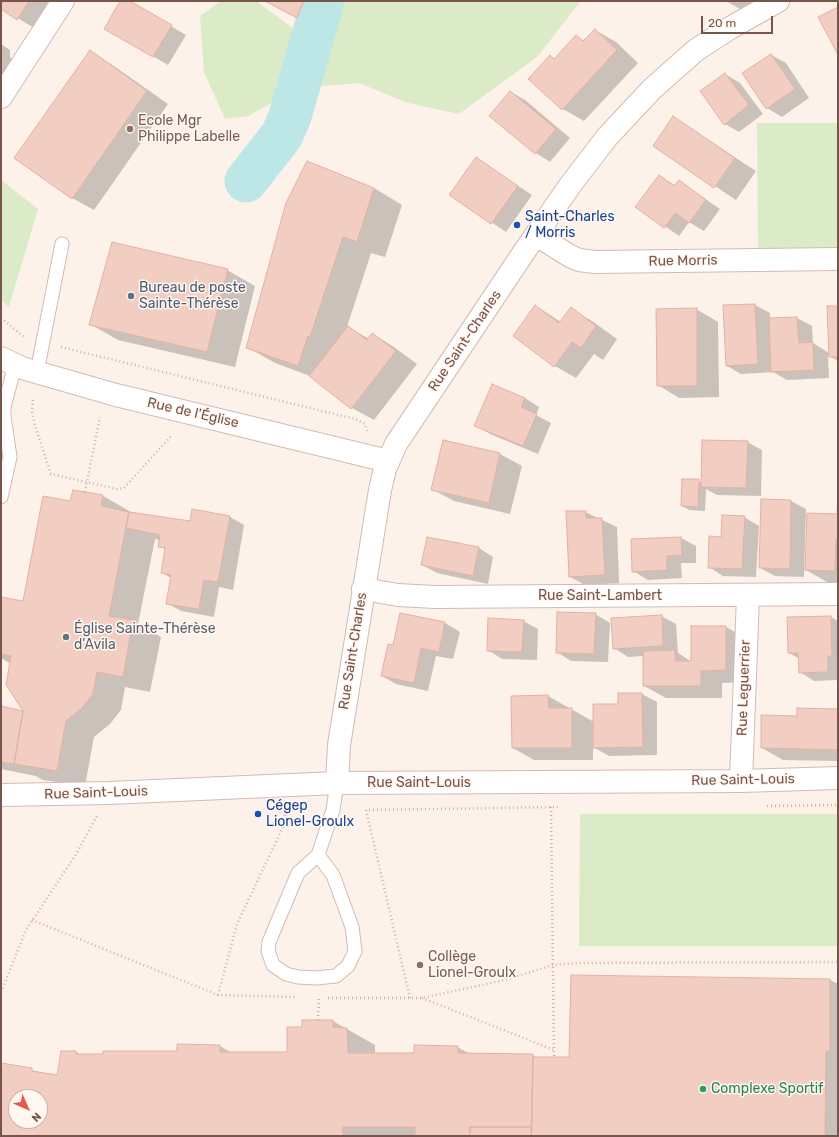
<!DOCTYPE html>
<meta charset="utf-8">
<style>
body{margin:0}
#map{position:relative;width:839px;height:1137px;overflow:hidden;background:#fdf2ea;font-family:Rubik,sans-serif}
canvas{display:block}
.frame{position:absolute;inset:0;border:2px solid #78554c;pointer-events:none}
.north{position:absolute;left:8px;top:1089px;width:40px;height:40px;box-sizing:border-box;background:#fff7f0;border:1px solid #c9b6ae;border-radius:50%;rotate:135deg;font-size:11px;font-weight:700;line-height:16px;text-align:center;color:#78554c}
.north::after{content:'';display:block;margin:auto;width:14px;height:18px;background:#e6594f;clip-path:polygon(50% 0,100% 100%,50% 72%,0 100%)}
.scale{position:absolute;left:701px;top:16px;width:72px;height:18px;box-sizing:border-box;border:2px solid #78554c;border-top:0;padding-left:5px;font-size:12px;line-height:14px;white-space:nowrap;color:#78554c;-webkit-text-stroke:3px #fff7f0;paint-order:stroke}
</style>
<div id="map">
<canvas width="839" height="1137"></canvas>
<div class="frame"></div>
<div class="north">N</div>
<div class="scale">20 m</div>
</div>
<script>
const g = document.querySelector('canvas').getContext('2d');
g.lineJoin = 'round';
function paint(path, color) {
  g.fillStyle = color;
  g.fill(path, 'evenodd');
}
function shape(rows) {
  const path = new Path2D();
  for (const r of rows) {
    path.moveTo(r[0], r[1]);
    for (let i = 2; i < r.length; i += 2) path.lineTo(r[i], r[i + 1]);
  }
  return path;
}
function strokePath(path, color, width, dash) {
  g.strokeStyle = color;
  g.lineWidth = width;
  g.lineCap = dash ? 'butt' : 'round';
  g.setLineDash(dash || []);
  g.stroke(path);
}
function label(font, color, halo, rows, align = 'center') {
  g.font = font + ' Rubik,sans-serif';
  g.lineWidth = 3;
  g.setLineDash([]);
  g.textBaseline = 'middle';
  g.strokeStyle = halo;
  g.fillStyle = color;
  for (const [text, x, y, turn = 0] of rows) {
    g.save();
    g.translate(x, y);
    g.rotate((+turn || 0) * Math.PI / 180);
    g.textAlign = isNaN(turn) ? turn : align;
    if (halo) g.strokeText(text, 0, 0);
    g.fillText(text, 0, 0);
    g.restore();
  }
}
paint(shape([
 [221,1,256,1,294,29,318,1,581,1,537,57,459,114,408,103,359,83,299,88,248,116,225,119,204,72,200,16],
 [757,123,838,123,838,261,758,262],
 [1,180,38,209,9,307,1,300],
 [580,814,838,814,838,946,579,946]
]), '#dbebc7');
paint(shape([
 [1,1,59,1,39,31,1,8],
 [121,1,128,1,186,35,168,65,105,28],
 [266,1,330,1,319,30],
 [726,1,762,1,745,12],
 [595,30,616,42,638,63,584,121,563,109,550,56,556,59,577,36,584,41],
 [1,44,10,50,10,57,27,69,1,104],
 [90,52,111,64,168,104,94,210,72,198],
 [771,55,786,63,809,98,782,117,767,108],
 [725,74,740,83,763,114,739,132,725,124],
 [511,92,525,100,570,138,550,162,536,153],
 [674,118,756,171,736,200,654,146],
 [476,158,532,195,506,232,450,195],
 [307,162,374,188,402,205,385,257,371,253,346,330,348,327,369,339,373,334,394,347,417,364,374,420,352,408,310,376,275,363,247,347],
 [660,176,676,186,679,181,720,209,704,231,689,222,679,236,637,207],
 [227,270,255,286,235,367,118,340,90,324],
 [755,305,770,313,770,319,797,318,812,326,813,343,829,353,838,307,838,361,828,355,829,378,787,380,773,372,741,374,727,366],
 [536,306,561,322,571,309,592,321,617,339,603,360,594,354,576,378,555,366],
 [696,309,718,322,719,397,679,398,658,385],
 [492,385,525,398,539,407,536,415,551,423,538,454,490,434,476,425],
 [444,441,500,454,522,466,510,514,454,501,432,489],
 [747,442,762,450,761,496,717,495,706,489,705,511,689,510,682,506,683,480,702,482],
 [103,496,131,512,190,522,230,517,244,525,233,590,219,587,214,617,181,611,167,603,171,578,162,573,166,550,159,546,160,540,155,539,138,624,161,637,150,692,125,687,121,710,110,724,94,737,85,786,43,780,36,776,1,769,1,707,26,712,11,664,1,658,1,598,24,602,71,502],
 [791,501,806,509,804,577,775,576,760,568],
 [585,512,617,527,619,583,585,585,570,577],
 [838,515,838,586,834,586,806,570],
 [744,517,759,526,756,577,723,576,709,567,722,538],
 [428,538,479,548,493,557,488,584,437,573,422,565],
 [681,538,696,546,696,563,681,563,682,578,648,580,633,571],
 [401,614,445,623,460,632,453,659,436,656,428,691,396,684,382,676,394,646],
 [595,614,610,623,608,662,571,661,557,652],
 [661,616,676,624,678,653,692,662,726,627,747,639,747,682,722,683,722,698,666,698,644,686,644,656,628,657,614,648],
 [831,617,838,621,838,680,814,681,800,672,800,659,789,653],
 [523,621,538,629,537,660,502,659,488,650],
 [642,694,657,702,657,755,609,756,593,747,593,760,534,760,513,748,512,697,548,696,594,722],
 [838,710,838,761,783,760,762,748,798,717],
 [830,980,838,984,838,1136,1,1136,1,1064,58,1076,76,1052,81,1055,178,1052,220,1046,232,1053,288,1053,303,1028,333,1021,375,1045,375,1054,416,1054,457,1047,470,1054,532,1055,538,1058,570,1058],
 [16,1097,40,1097,40,1121,16,1121]
]), '#0003');
strokePath(shape([
 [246,181,282,135,290,116,323,1]
]), '#bde7e7', 43);
const building = shape([
 [1,1,29,1,17,20,1,9,1,1],
 [120,1,130,1,172,25,153,57,104,29,120,1],
 [265,1,304,1,297,18,265,1],
 [838,7,838,55,818,17,838,7],
 [595,29,617,50,562,110,528,79,550,55,554,59,576,35,583,41,595,29],
 [90,50,147,91,72,199,14,158,90,50],
 [771,54,795,89,766,109,742,73,771,54],
 [725,73,749,105,724,125,700,91,725,73],
 [510,91,556,129,535,154,489,116,510,91],
 [673,116,735,158,714,188,653,146,673,116],
 [476,157,518,186,491,224,449,195,476,157],
 [307,161,374,188,357,242,343,237,310,337,308,336,298,366,246,348,286,203,307,161],
 [659,175,674,186,679,180,706,200,689,223,675,213,664,228,635,207,659,175],
 [112,242,228,269,207,352,89,325,112,242],
 [755,304,758,364,726,366,723,305,755,304],
 [535,305,559,323,571,307,596,326,581,348,572,342,554,367,513,336,535,305],
 [827,306,838,306,838,357,829,357,827,306],
 [697,308,697,386,657,386,656,309,697,308],
 [797,317,799,343,813,342,814,370,771,372,769,318,797,317],
 [348,326,367,340,372,333,396,351,351,409,309,376,348,326],
 [492,384,525,398,521,407,537,414,523,446,474,426,492,384],
 [443,440,500,453,489,503,431,490,443,440],
 [702,440,748,441,746,488,701,487,702,440],
 [682,479,699,479,698,507,681,506,682,479],
 [73,490,103,495,101,506,129,512,109,616,133,620,123,677,97,672,93,694,82,708,66,721,57,771,14,764,23,711,6,685,11,656,1,654,1,597,23,601,43,496,70,501,73,490],
 [838,490,838,539,836,539,835,571,805,570,807,513,837,514,838,490],
 [761,499,791,500,790,569,759,568,761,499],
 [192,509,230,516,218,582,204,580,199,609,166,604,171,575,161,573,165,548,158,547,160,535,126,528,129,512,190,521,192,509],
 [566,511,586,511,586,518,602,518,605,575,569,577,566,511],
 [722,515,745,516,742,569,708,568,709,536,721,537,722,515],
 [427,537,479,547,473,576,421,565,427,537],
 [681,537,682,555,667,556,667,570,632,572,631,539,681,537],
 [557,612,596,613,594,654,556,653,557,612],
 [400,613,445,622,439,652,421,648,414,683,381,676,388,644,393,645,400,613],
 [662,615,663,646,613,649,611,618,662,615],
 [831,616,832,656,828,656,828,672,799,673,798,653,788,653,787,617,831,616],
 [488,618,524,620,522,652,487,651,488,618],
 [691,626,726,626,726,670,701,671,701,686,643,686,643,651,675,650,675,661,691,661,691,626],
 [618,693,642,693,643,747,593,748,593,704,618,704,618,693],
 [548,695,549,708,572,708,572,748,512,748,511,696,548,695],
 [1,706,23,711,14,764,1,762,1,706],
 [797,708,838,709,838,750,761,748,761,715,797,716,797,708],
 [571,975,830,979,830,1051,826,1051,825,1136,531,1136,533,1057,569,1057,571,975],
 [302,1020,333,1020,333,1027,347,1028,348,1053,414,1053,414,1045,458,1046,458,1053,533,1054,532,1127,470,1127,470,1136,415,1136,415,1127,343,1127,343,1136,1,1136,1,1063,32,1068,32,1071,57,1075,61,1051,76,1051,76,1054,103,1054,103,1051,177,1051,177,1044,220,1045,220,1052,287,1052,287,1027,302,1027,302,1020],
 [16,1097,40,1097,40,1121,16,1121,16,1097],
 [470,1127,532,1127,531,1136,470,1136,470,1127]
]);
paint(building, '#f2cdc1');
strokePath(building, '#e5b0a1', 1);
const service = shape([
 [37,372,62,244],
 [1,497,10,457,4,416,4,407,15,365],
 [318,855,333,875,352,927,355,951,348,966,336,976,316,978,298,977,286,974,273,965,268,951,269,942,298,873,318,855,333,810,337,783]
]);
const minor = shape([
 [536,235,570,256,579,260,595,262,838,259],
 [363,589,398,595,435,597,838,594],
 [741,781,748,596]
]);
const tertiary = shape([
 [1,97,63,1],
 [1,358,22,368,116,395,388,461],
 [337,783,339,745,380,490,385,469,396,444,524,252,571,184,608,136,652,89,696,50,730,28,778,1],
 [1,795,109,793,337,783,741,781,838,778]
]);
strokePath(service, '#d2bbb1', 15);
strokePath(minor, '#d2bbb1', 24);
strokePath(tertiary, '#d2bbb1', 24);
strokePath(shape([
 [1,318,25,338],
 [61,347,355,419,365,424,368,433],
 [33,400,32,412,35,426,51,474,117,489,124,488,172,435],
 [85,492,100,417],
 [767,806,838,805],
 [551,807,554,1057],
 [32,920,218,995,295,997],
 [1,992,26,930,75,856,97,816],
 [218,995,237,924,283,827,285,812],
 [328,998,422,998,505,980,553,965,577,963,838,962],
 [410,998,366,810,558,807],
 [422,998,554,1050],
 [318,1020,319,997]
]), '#d8afa3', 2.5, [1, 3]);
strokePath(service, '#fff', 13);
strokePath(minor, '#fff', 22);
strokePath(tertiary, '#fff', 22);
for (const [x, y, r, color] of [
 [130,129,4,"#8d6e63"],
 [517,225,4,"#1a4fb4"],
 [131,296,4,"#5c6f8a"],
 [66,637,4,"#6b7280"],
 [258,814,4,"#1a4fb4"],
 [420,965,4,"#8d6e63"],
 [703,1089,4,"#2e9e5b"]
]) {
  const dot = new Path2D();
  dot.arc(x, y, r, 0, 2 * Math.PI);
  g.fillStyle = color;
  g.fill(dot);
  strokePath(dot, '#fff7f0', 1.5);
}
label('14px', '#785e54', '#fff7f0', [
 ["Ecole Mgr",138,121],
 ["Philippe Labelle",138,137],
 ["Collège",428,957],
 ["Lionel-Groulx",428,973]
], 'left');
label('14px', '#164399', '#fff7f0', [
 ["Saint-Charles",525,217],
 ["/ Morris",525,233],
 ["Cégep",266,806],
 ["Lionel-Groulx",266,822]
], 'left');
label('14px', '#78554c', '#fff7f0', [
 ["Rue Morris",683,261,-1],
 ["Rue Saint-Charles",465,341,-56],
 ["Rue de l'Église",193,413,13],
 ["Rue Saint-Lambert",600,596],
 ["Rue Saint-Charles",353,651,-81],
 ["Rue Leguerrier",744,688,-88],
 ["Rue Saint-Louis",743,780,-1],
 ["Rue Saint-Louis",419,783],
 ["Rue Saint-Louis",96,793,-2]
]);
label('14px', '#4e5e75', '#fff7f0', [
 ["Bureau de poste",139,288],
 ["Sainte-Thérèse",139,304]
], 'left');
label('14px', '#5b616d', '#fff7f0', [
 ["Église Sainte-Thérèse",74,629],
 ["d'Avila",74,645]
], 'left');
label('14px', '#27864d', '#fff7f0', [
 ["Complexe Sportif",711,1089]
], 'left');
</script>
